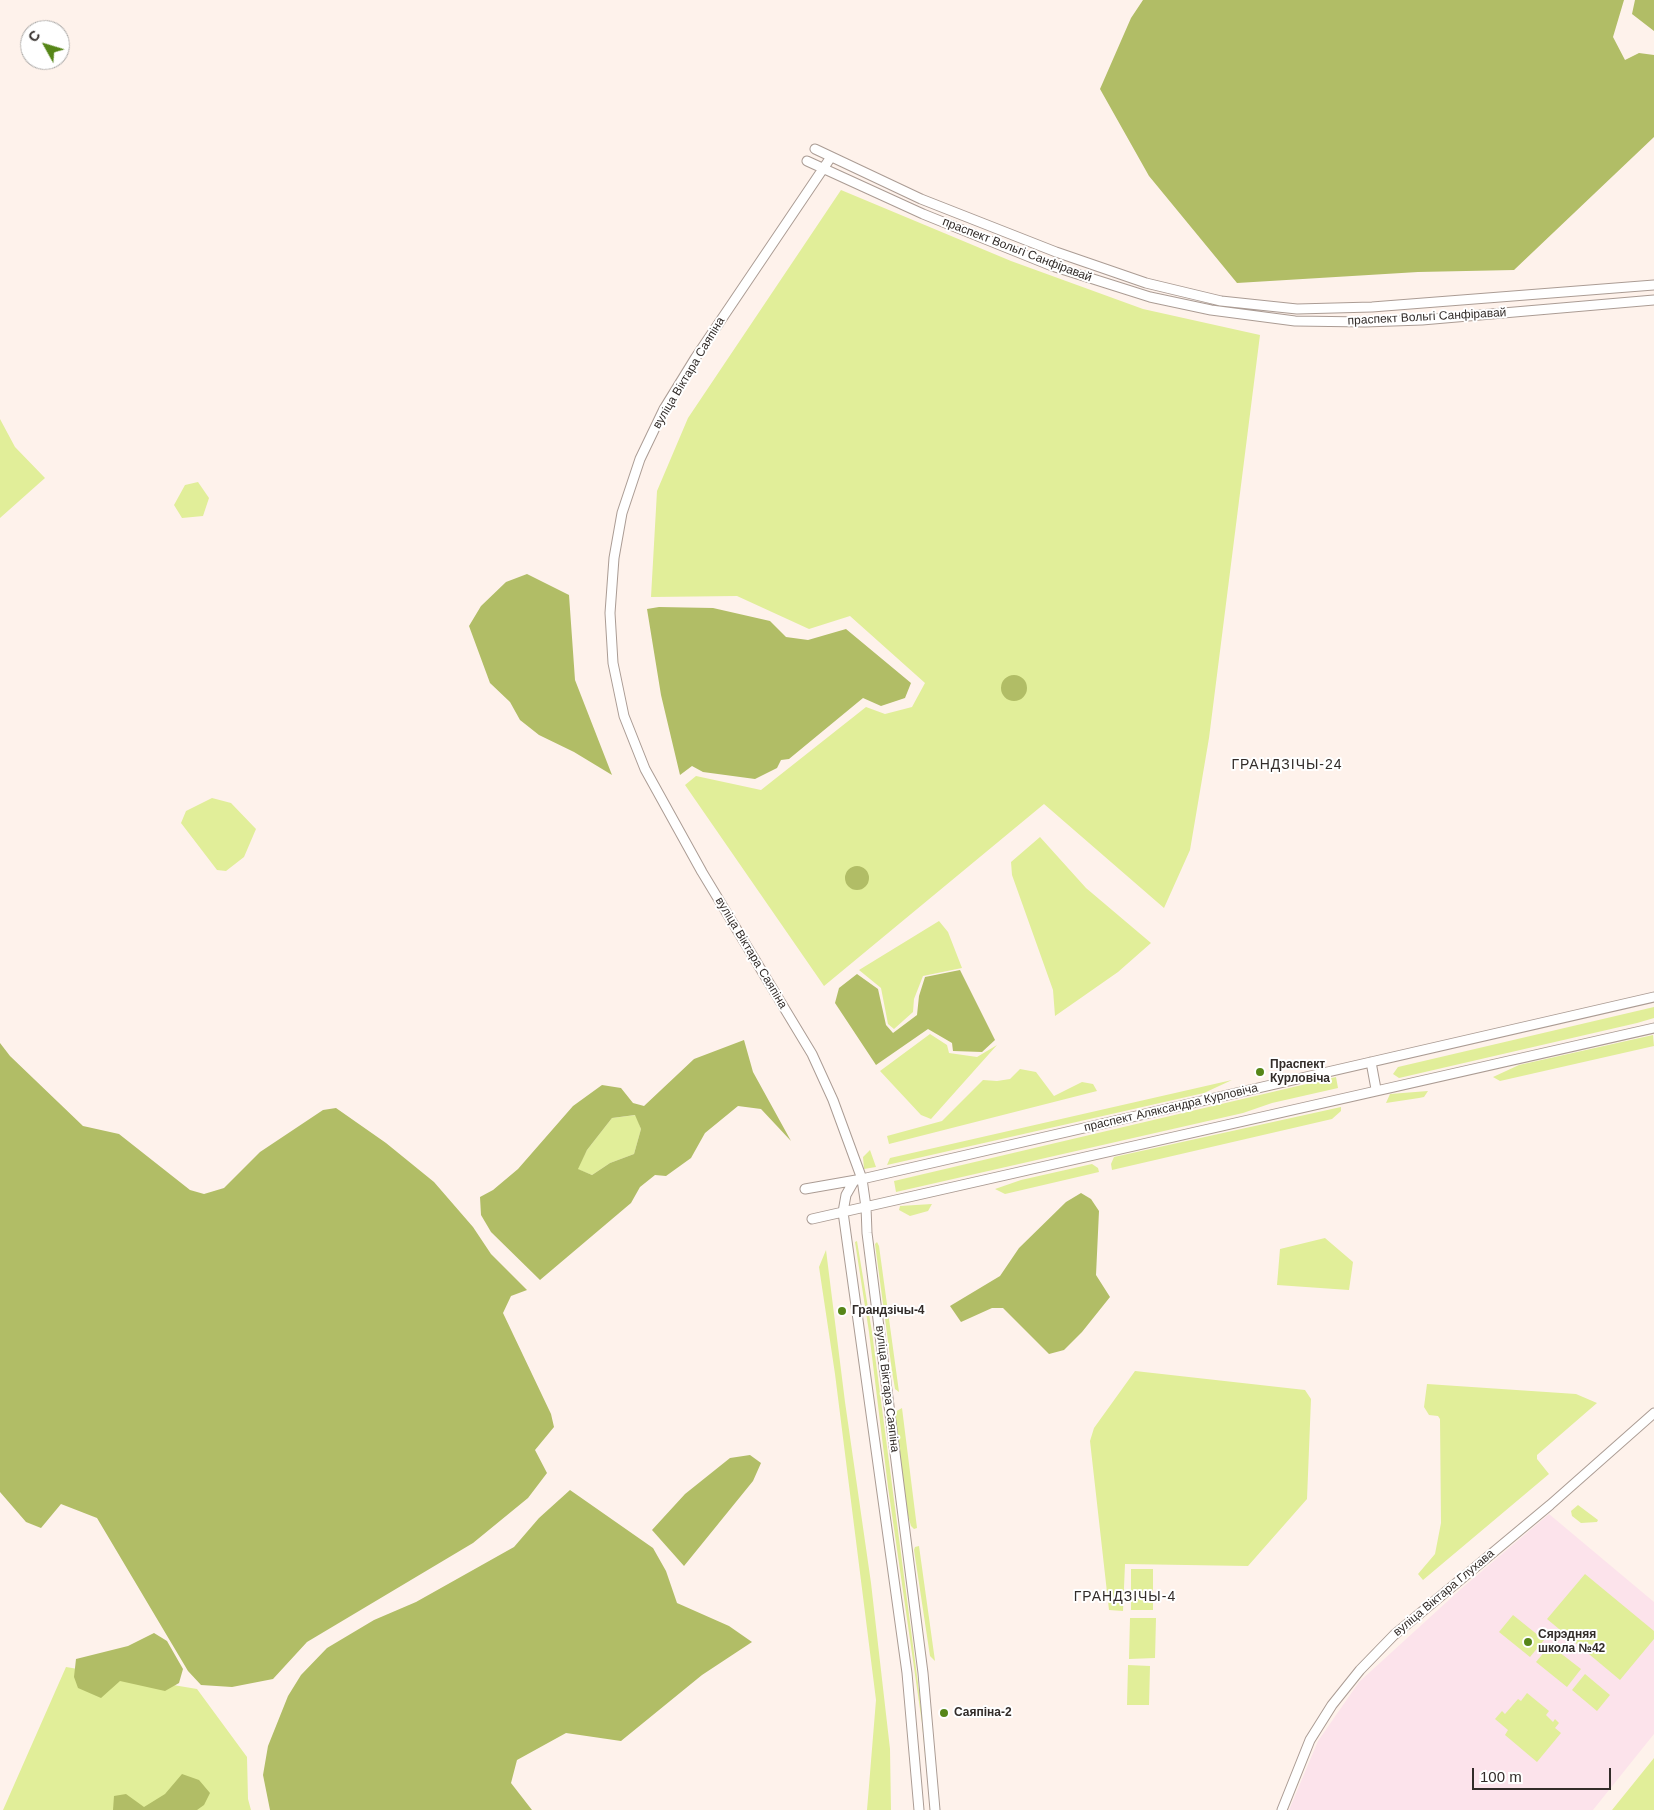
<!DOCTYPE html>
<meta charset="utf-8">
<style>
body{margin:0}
#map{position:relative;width:1654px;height:1810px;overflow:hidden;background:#fef2eb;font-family:Helvetica,sans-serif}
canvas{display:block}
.north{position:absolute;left:20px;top:20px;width:50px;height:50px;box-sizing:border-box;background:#fff;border:1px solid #adaba9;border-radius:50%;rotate:309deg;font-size:14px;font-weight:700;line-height:20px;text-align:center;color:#322c29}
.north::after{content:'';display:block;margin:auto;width:18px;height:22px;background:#568618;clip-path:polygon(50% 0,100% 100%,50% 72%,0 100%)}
.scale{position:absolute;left:1472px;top:1768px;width:139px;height:22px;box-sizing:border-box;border:2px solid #322c29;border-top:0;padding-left:6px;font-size:15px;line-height:18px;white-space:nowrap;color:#322c29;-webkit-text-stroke:4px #fff;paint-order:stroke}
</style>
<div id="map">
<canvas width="1654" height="1810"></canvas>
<div class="north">С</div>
<div class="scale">100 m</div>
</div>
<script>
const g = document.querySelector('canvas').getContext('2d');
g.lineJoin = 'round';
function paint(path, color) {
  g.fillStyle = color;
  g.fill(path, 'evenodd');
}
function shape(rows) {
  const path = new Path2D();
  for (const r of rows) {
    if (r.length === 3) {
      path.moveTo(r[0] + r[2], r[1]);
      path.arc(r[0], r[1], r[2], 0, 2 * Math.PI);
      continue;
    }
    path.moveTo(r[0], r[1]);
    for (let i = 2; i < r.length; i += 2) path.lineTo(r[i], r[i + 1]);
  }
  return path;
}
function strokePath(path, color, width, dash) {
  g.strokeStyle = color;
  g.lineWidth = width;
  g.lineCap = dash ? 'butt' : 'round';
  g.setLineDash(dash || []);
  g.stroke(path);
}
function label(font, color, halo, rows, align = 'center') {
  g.font = font + ' Helvetica,sans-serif';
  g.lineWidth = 4;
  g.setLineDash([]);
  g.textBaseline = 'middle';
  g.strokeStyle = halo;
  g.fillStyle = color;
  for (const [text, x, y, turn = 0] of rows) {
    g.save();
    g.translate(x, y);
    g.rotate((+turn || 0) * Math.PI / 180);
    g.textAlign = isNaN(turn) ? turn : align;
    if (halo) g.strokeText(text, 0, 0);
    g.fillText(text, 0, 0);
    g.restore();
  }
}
paint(shape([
 [1549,1514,1654,1602,1654,1734,1593,1810,1289,1810,1318,1741,1359,1682,1462,1588]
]), '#fce3eb');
paint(shape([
 [841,190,1011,261,1143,309,1260,335,1209,738,1190,850,1164,908,1044,804,824,986,685,785,696,776,761,790,866,707,885,714,912,707,925,683,850,616,809,629,737,596,651,597,657,491,688,418],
 [0,419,15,447,45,478,0,518],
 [198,482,209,498,203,516,182,518,174,505,185,485],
 [212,798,231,803,256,829,244,857,226,871,217,870,181,823,186,811],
 [1040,837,1086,888,1151,943,1118,972,1055,1016,1053,990,1012,875,1011,862],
 [939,921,948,932,962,968,923,976,914,999,913,1012,894,1029,888,1024,881,988,859,970],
 [1654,1007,1654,1018,1637,1023,1399,1078,1393,1074,1398,1067],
 [930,1034,947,1045,949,1053,977,1057,997,1045,931,1119,921,1115,880,1071],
 [1653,1035,1654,1046,1500,1081,1493,1077,1519,1065],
 [1020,1069,1036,1072,1054,1096,1082,1082,1093,1084,1097,1091,889,1144,887,1136,942,1121,983,1080,997,1081,1010,1079],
 [1336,1077,1338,1088,1272,1103,1243,1113,896,1192,894,1181],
 [1232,1080,1204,1093,887,1165,890,1158],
 [1428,1091,1424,1097,1419,1098,1386,1103,1390,1094],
 [1341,1107,1341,1111,1332,1119,1112,1170,1111,1164,1114,1157],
 [636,1115,641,1129,634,1154,610,1163,592,1175,577,1169,587,1150,612,1118],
 [870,1150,876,1167,864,1169,863,1157],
 [1092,1164,1098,1168,1099,1172,1005,1194,995,1189,1021,1180],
 [932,1204,928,1211,910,1216,899,1210,900,1206],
 [1325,1238,1353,1262,1349,1290,1277,1285,1280,1249],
 [857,1241,872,1332,930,1775,927,1774,922,1723,888,1487,869,1332,855,1242],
 [877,1242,879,1246,899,1392,895,1389,892,1371,875,1244],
 [826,1250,845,1402,871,1583,890,1749,891,1810,867,1810,876,1700,835,1374,819,1267],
 [1135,1371,1305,1390,1311,1399,1307,1499,1248,1566,1125,1564,1123,1611,1109,1610,1090,1441,1094,1428],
 [1427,1384,1576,1394,1597,1403,1537,1455,1537,1459,1549,1474,1423,1580,1418,1574,1435,1554,1441,1523,1440,1419,1438,1416,1429,1415,1424,1407],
 [902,1408,917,1528,914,1529,911,1526,907,1512,895,1412],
 [1578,1505,1598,1520,1597,1522,1581,1523,1572,1516,1571,1511],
 [919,1546,935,1661,930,1656,914,1550,915,1547],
 [1131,1569,1153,1569,1153,1610,1131,1610],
 [1585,1574,1654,1631,1654,1639,1620,1680,1547,1619],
 [1513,1615,1544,1640,1530,1657,1499,1632],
 [1130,1618,1156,1618,1155,1658,1129,1659],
 [1550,1645,1581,1669,1567,1687,1536,1662],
 [1128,1665,1150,1666,1149,1705,1127,1705],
 [66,1667,197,1689,247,1757,248,1799,251,1810,3,1810],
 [1585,1674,1610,1695,1597,1711,1572,1690],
 [1527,1693,1549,1711,1546,1715,1553,1722,1555,1719,1559,1723,1555,1728,1561,1733,1537,1762,1505,1735,1508,1730,1495,1719,1502,1711,1505,1714,1518,1699,1521,1701],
 [1654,1758,1654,1810,1612,1810]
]), '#e1ee99');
paint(shape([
 [1143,0,1624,0,1613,37,1625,60,1639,53,1654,55,1654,137,1514,270,1418,272,1237,283,1149,176,1100,89,1131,18],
 [1635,0,1654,0,1654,31,1632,14],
 [527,574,569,595,575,680,612,775,574,752,539,735,520,720,510,702,490,683,469,626,481,606,506,582],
 [659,607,713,608,770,621,786,637,808,640,846,629,911,683,905,698,881,706,863,698,789,759,781,760,777,768,755,779,703,772,692,766,680,775,661,695,647,609],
 [1014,688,13],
 [857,878,12],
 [960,970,995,1040,982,1052,953,1051,952,1043,928,1029,876,1065,835,1003,839,988,857,974,878,989,886,1025,893,1033,917,1015,919,996,925,977],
 [744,1040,753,1072,791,1141,761,1109,738,1106,705,1133,691,1158,666,1176,655,1175,640,1187,631,1203,540,1280,491,1232,481,1215,480,1197,493,1190,518,1169,573,1106,602,1085,621,1088,633,1103,644,1106,694,1059],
 [635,1115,641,1129,634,1154,610,1163,592,1175,578,1169,587,1150,612,1118],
 [0,1043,10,1056,83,1126,119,1134,190,1190,204,1194,224,1188,260,1152,323,1110,336,1108,386,1143,434,1182,473,1227,491,1254,527,1290,511,1296,503,1313,551,1414,554,1427,535,1450,547,1473,528,1498,473,1543,307,1642,273,1679,232,1687,201,1685,188,1671,97,1518,61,1504,41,1528,26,1522,0,1492],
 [1081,1193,1091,1199,1099,1211,1096,1275,1110,1297,1082,1332,1064,1350,1049,1354,1003,1308,992,1308,961,1322,950,1306,1000,1276,1019,1248,1066,1202],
 [750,1455,761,1463,753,1481,684,1566,652,1530,685,1494,730,1458],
 [570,1490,653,1548,666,1571,677,1603,729,1626,752,1642,702,1675,621,1741,566,1733,517,1760,511,1783,532,1810,270,1810,263,1775,268,1746,288,1696,301,1675,327,1648,374,1620,416,1602,514,1547,539,1518],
 [154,1633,167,1641,183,1669,179,1683,165,1691,120,1681,101,1698,78,1688,74,1677,76,1659,128,1646],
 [182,1774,199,1780,210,1793,204,1805,197,1810,113,1810,114,1796,126,1794,144,1807,165,1794]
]), '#b1bd66');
const minor = shape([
 [815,149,921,199,1056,252,1146,283,1221,301,1297,309,1372,307,1654,285],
 [831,157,696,357,664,409,640,459,622,513,614,558,610,613,613,663,624,716,645,769,702,872,812,1054,833,1100,862,1179,866,1207,867,1233,923,1673,935,1810],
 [807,161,923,214,1052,266,1150,297,1211,310,1295,321,1365,322,1422,320,1654,300],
 [1371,1062,1376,1089],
 [854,1181,846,1195,843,1212,907,1673,919,1810],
 [805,1189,862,1179,1654,997],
 [812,1219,1654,1028],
 [1282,1810,1310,1740,1332,1705,1360,1670,1394,1635,1550,1505,1654,1413]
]);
strokePath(minor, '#ab9c94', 11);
strokePath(minor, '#fff', 9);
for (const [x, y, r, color] of [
 [1260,1072,5,"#568618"],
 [842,1311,5,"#568618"],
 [1528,1642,5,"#568618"],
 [944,1713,5,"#568618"]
]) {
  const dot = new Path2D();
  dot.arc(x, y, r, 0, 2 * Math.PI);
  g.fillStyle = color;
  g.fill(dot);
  strokePath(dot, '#fff', 2);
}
label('12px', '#322c29', '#fff', [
 ["праспект Вольгі Санфіравай",1017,250,21],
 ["праспект Вольгі Санфіравай",1427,317,-3],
 ["вуліца Віктара Саяпіна",689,373,-59],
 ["вуліца Віктара Саяпіна",751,953,59],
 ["праспект Аляксандра Курловіча",1171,1108,-13],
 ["вуліца Віктара Саяпіна",887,1389,83],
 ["вуліца Віктара Глухава",1444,1593,-40]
]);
label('bold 12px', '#322c29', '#fff', [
 ["Праспект",1270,1065],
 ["Курловіча",1270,1079],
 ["Грандзічы-4",852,1311],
 ["Сярэдняя",1538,1635],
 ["школа №42",1538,1649],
 ["Саяпіна-2",954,1713]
], 'left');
g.letterSpacing = '1px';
label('14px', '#322c29', '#fff', [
 ["ГРАНДЗІЧЫ-24",1287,765],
 ["ГРАНДЗІЧЫ-4",1125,1597]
]);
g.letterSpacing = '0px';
</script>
